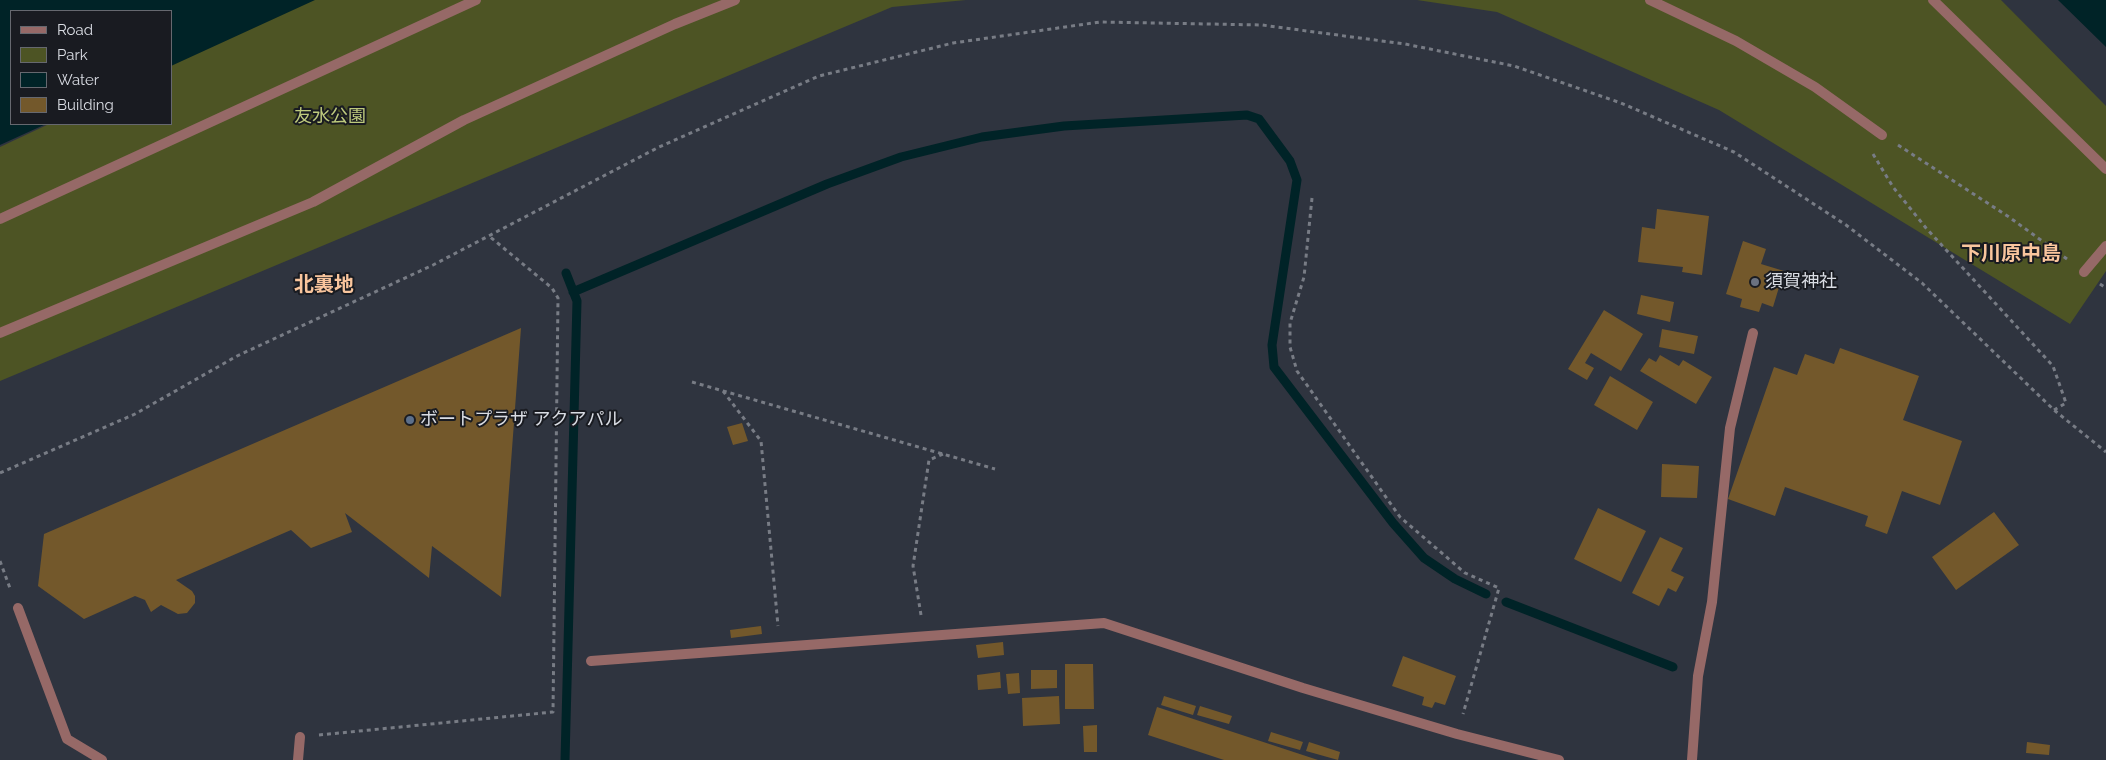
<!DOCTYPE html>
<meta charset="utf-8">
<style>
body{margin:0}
#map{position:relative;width:2106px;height:760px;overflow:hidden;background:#2f343f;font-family:Raleway,sans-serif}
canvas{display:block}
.legend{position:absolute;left:10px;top:10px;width:162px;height:115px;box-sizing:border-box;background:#191b21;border:1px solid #66686f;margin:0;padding:6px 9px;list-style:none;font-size:15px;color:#d9dce3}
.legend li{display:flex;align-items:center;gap:10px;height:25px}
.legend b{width:25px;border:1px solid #66686f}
</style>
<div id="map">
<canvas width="2106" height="760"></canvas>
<ul class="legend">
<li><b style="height:6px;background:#966967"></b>Road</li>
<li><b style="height:14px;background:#4d5424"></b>Park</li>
<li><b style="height:14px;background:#002327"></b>Water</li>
<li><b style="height:14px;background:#73582b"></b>Building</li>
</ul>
</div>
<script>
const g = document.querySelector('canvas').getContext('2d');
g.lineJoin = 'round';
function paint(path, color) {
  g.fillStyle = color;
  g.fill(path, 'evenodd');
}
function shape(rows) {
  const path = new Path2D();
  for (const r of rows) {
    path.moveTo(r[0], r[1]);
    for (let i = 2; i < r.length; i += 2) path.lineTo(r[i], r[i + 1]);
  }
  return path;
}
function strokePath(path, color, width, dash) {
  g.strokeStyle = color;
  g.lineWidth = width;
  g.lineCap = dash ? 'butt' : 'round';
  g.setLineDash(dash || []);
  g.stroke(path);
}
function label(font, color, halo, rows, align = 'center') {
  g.font = font + ' Raleway,"Noto Sans JP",sans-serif';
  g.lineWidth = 4;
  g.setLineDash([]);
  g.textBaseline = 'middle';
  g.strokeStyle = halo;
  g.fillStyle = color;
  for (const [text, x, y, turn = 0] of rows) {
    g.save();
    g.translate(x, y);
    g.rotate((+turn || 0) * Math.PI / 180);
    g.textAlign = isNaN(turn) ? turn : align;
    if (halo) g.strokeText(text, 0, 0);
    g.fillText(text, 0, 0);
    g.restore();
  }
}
paint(shape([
 [306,0,966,0,892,7,0,381,0,147,49,124,171,124,171,65],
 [1417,0,2001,0,2106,106,2106,271,2070,324,1719,110,1497,12]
]), '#4d5424');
paint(shape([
 [0,0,315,0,171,66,171,11,11,11,11,124,46,124,0,145],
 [2058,0,2106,0,2106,47]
]), '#002327');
strokePath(shape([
 [573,292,827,184,901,157,982,137,1064,126,1247,115,1259,119,1290,161,1297,180,1272,345,1274,367,1393,523,1424,558,1455,579,1486,594],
 [1506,602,1673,667],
 [565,760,577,301,566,273]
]), '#002327', 9);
paint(shape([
 [1657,209,1709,216,1702,275,1682,272,1683,267,1638,262,1642,227,1655,229],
 [1743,241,1766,249,1761,264,1784,271,1773,307,1762,303,1759,312,1740,307,1742,299,1726,294],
 [1641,295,1674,302,1670,322,1637,314],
 [1604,310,1643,334,1621,371,1591,353,1585,363,1594,368,1587,380,1568,369],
 [521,328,501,597,432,546,429,578,345,513,352,532,311,548,291,530,176,580,192,591,195,596,195,603,187,613,178,614,161,605,151,612,145,600,135,596,84,619,38,586,44,534],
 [1662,329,1698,336,1694,354,1659,347],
 [1840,348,1919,376,1903,420,1962,441,1940,505,1902,491,1887,534,1865,526,1868,516,1785,487,1775,516,1728,499,1774,367,1797,375,1805,354,1834,364],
 [1660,355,1679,366,1683,360,1712,377,1696,404,1640,371,1649,358,1656,362],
 [1610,376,1653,402,1637,430,1594,405],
 [742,423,748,441,733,445,727,427],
 [1662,464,1699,466,1697,498,1661,497],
 [1598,508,1646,531,1621,582,1574,559],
 [1994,512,2019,545,1956,590,1932,557],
 [1660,537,1683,548,1671,571,1684,577,1676,592,1668,588,1659,606,1632,593],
 [761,626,762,634,731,638,730,630],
 [1003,642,1004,655,978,658,976,645],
 [1403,656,1456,676,1445,705,1435,702,1432,708,1422,705,1424,697,1392,686],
 [1065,664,1093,664,1094,709,1065,709],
 [1031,670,1057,670,1057,688,1031,689],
 [1000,672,1001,688,978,690,977,675],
 [1019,673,1020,693,1008,694,1006,674],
 [1059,696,1060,724,1023,726,1022,698],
 [1164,696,1196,706,1193,715,1161,705],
 [1200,706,1232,716,1229,724,1197,715],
 [1157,707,1318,760,1224,760,1148,735],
 [1097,725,1097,752,1084,752,1083,726],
 [1271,732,1303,742,1300,750,1268,741],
 [1309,742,1340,752,1338,760,1306,751],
 [2027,742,2050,745,2049,755,2026,753]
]), '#73582b');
strokePath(shape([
 [1898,145,2009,217,2067,259],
 [1873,154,1893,187,1926,228,2053,366,2066,403,2054,410],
 [1312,198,1304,277,1290,323,1290,347,1297,371,1400,517,1465,573,1499,588,1463,714],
 [2100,284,2106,288],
 [692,382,995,469],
 [723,391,761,441,778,626],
 [0,473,135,414,237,356,433,265,659,147,819,76,953,43,1100,22,1262,25,1405,44,1514,66,1621,103,1734,152,1846,225,1922,283,2054,410,2106,452],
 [0,561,11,591],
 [921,615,913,566,929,460,943,454],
 [319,735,553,712,558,298,552,288,489,236]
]), '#787c85', 3, [4, 4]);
strokePath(shape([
 [1933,0,2106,169],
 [0,219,476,0],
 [2084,272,2106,246],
 [18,608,67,739,102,760]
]), '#966967', 10);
strokePath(shape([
 [1650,0,1736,41,1815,87,1882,135],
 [0,333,313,202,464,120,675,24,735,0],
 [591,661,1104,623,1303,688,1457,734,1559,760],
 [298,760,300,737],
 [1692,760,1698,676,1712,602,1730,428,1753,333]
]), '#966967', 10);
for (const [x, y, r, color] of [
 [1755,282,5,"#6b7280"],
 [410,420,5,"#5c6f8a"]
]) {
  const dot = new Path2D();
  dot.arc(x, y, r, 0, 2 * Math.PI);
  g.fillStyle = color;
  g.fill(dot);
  strokePath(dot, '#191b21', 2);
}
label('18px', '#beca7d', '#191b21', [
 ["友水公園",330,117]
]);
label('18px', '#d9dce3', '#191b21', [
 ["須賀神社",1765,282],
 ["ボートプラザ アクアパル",420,420]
], 'left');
label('bold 20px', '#f9c59d', '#191b21', [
 ["下川原中島",2011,254],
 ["北裏地",324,285]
]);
</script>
